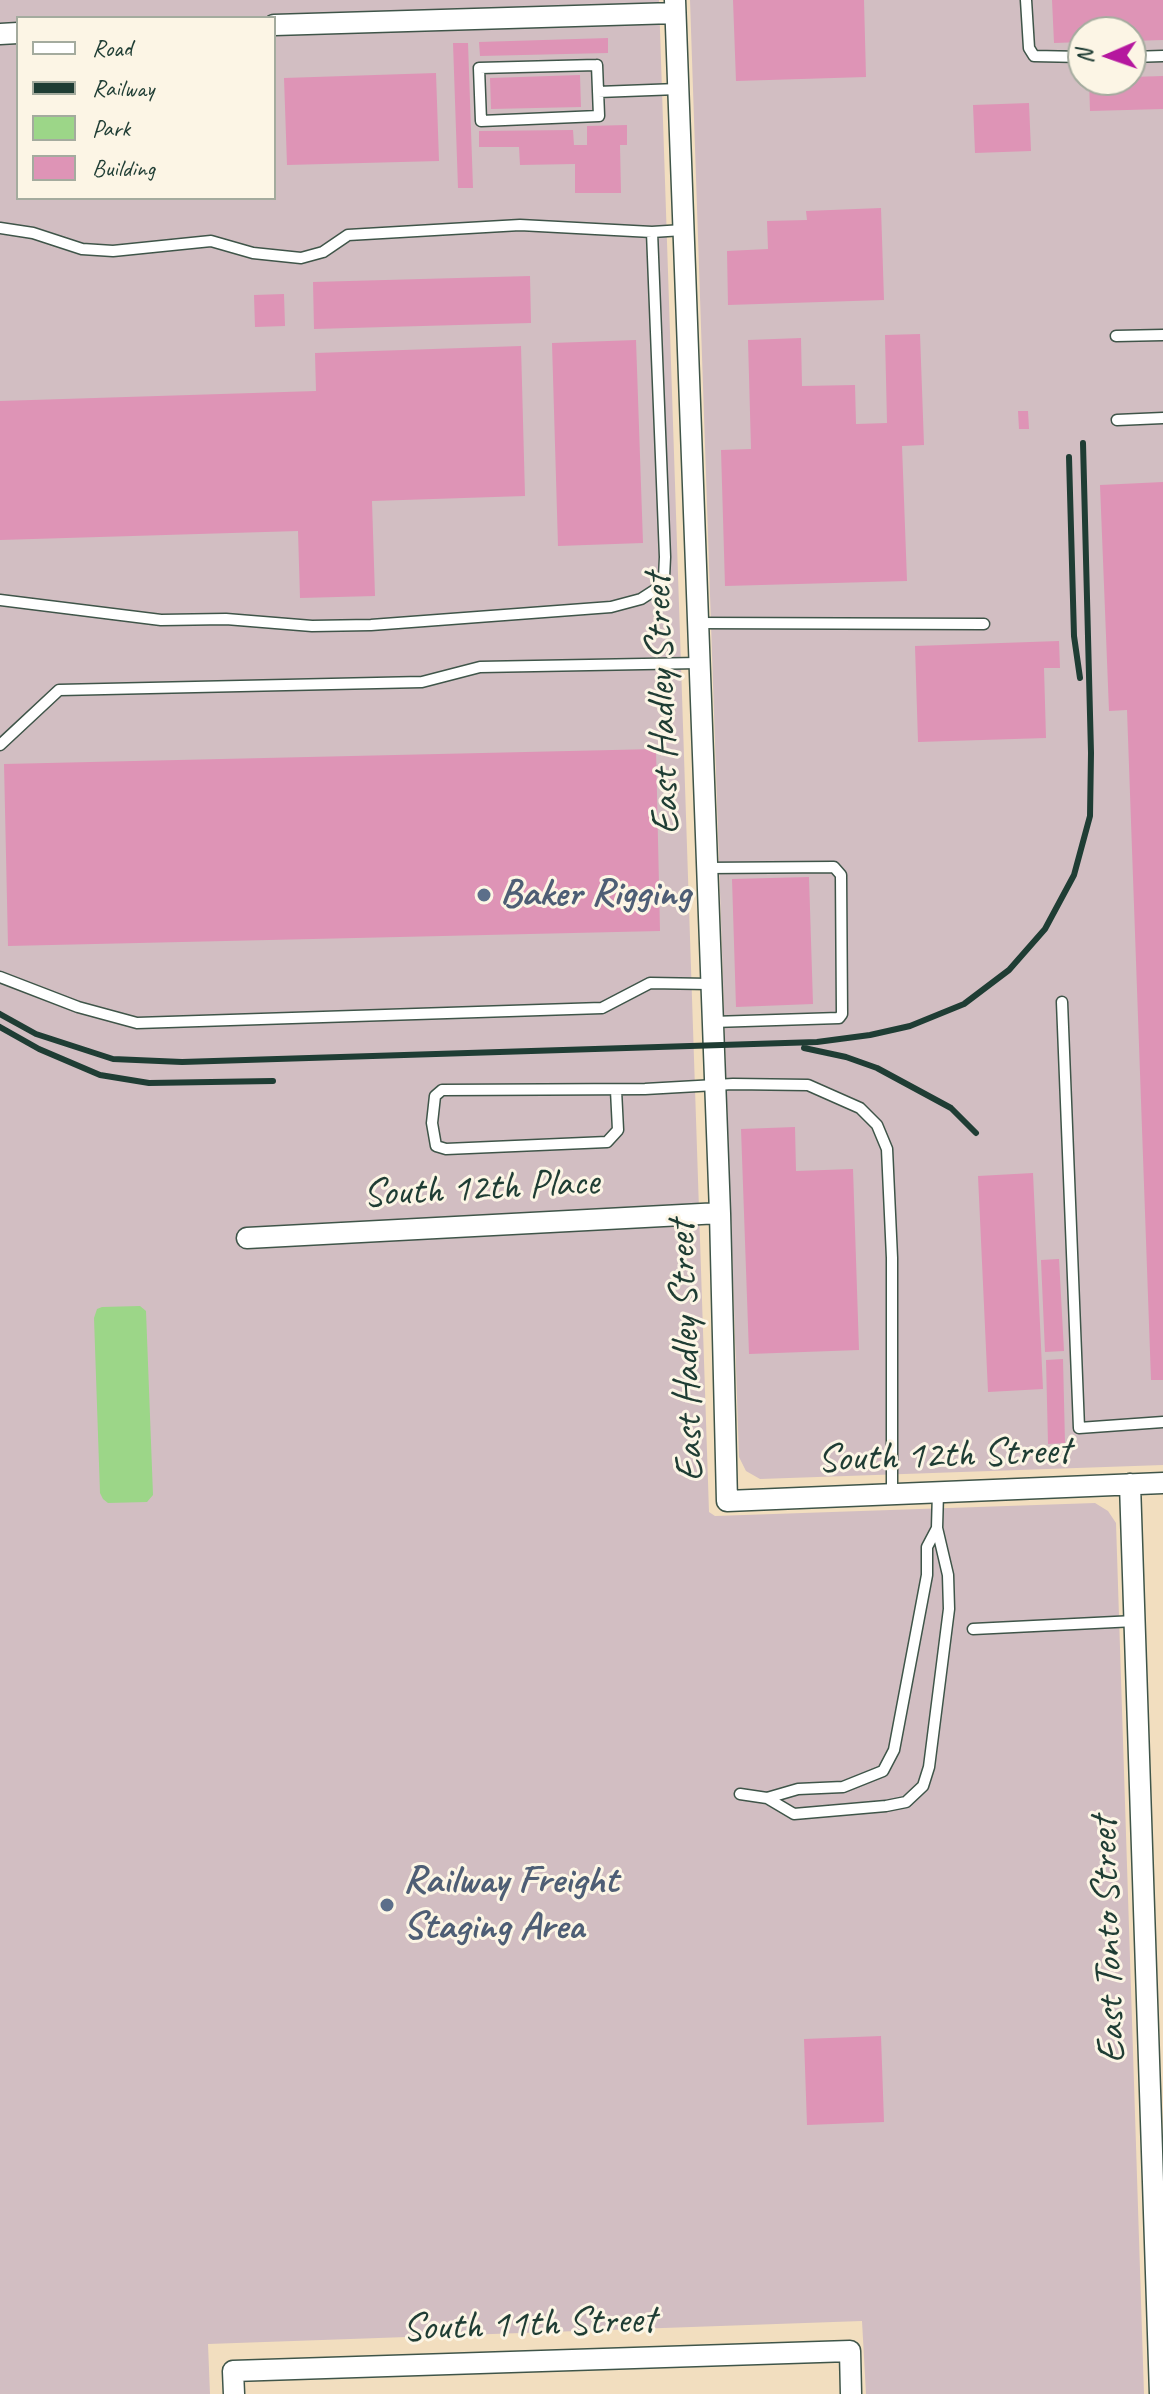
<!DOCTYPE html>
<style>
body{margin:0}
#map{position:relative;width:1163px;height:2394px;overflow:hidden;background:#f2debf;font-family:Caveat,sans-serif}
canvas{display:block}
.legend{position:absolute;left:16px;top:16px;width:260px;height:184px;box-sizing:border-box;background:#fcf5e5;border:2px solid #a4ab9e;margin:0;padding:10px 14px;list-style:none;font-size:24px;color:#1f3d34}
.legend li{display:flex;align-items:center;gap:16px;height:40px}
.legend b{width:40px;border:2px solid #a4ab9e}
.north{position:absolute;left:1067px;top:16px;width:80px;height:80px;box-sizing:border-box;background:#fcf5e5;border:2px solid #a4ab9e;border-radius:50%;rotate:268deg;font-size:22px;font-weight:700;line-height:32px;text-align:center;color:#1f3d34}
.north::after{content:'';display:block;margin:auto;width:28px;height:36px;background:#b5179e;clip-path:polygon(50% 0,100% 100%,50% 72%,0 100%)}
</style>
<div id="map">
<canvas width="1163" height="2394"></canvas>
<ul class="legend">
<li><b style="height:10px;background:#fff"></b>Road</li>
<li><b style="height:10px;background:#1f3d34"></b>Railway</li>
<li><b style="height:22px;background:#9cd688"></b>Park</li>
<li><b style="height:22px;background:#de94b6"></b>Building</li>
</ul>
<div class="north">N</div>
</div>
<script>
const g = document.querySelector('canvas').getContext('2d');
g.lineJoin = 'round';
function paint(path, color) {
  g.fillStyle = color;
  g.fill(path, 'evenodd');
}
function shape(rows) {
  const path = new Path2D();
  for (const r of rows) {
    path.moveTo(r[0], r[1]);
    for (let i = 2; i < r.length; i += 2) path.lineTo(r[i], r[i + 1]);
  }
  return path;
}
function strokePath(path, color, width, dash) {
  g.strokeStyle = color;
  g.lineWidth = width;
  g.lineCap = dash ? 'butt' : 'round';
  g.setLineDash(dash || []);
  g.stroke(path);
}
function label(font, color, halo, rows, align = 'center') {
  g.font = font + ' Caveat,sans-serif';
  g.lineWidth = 6;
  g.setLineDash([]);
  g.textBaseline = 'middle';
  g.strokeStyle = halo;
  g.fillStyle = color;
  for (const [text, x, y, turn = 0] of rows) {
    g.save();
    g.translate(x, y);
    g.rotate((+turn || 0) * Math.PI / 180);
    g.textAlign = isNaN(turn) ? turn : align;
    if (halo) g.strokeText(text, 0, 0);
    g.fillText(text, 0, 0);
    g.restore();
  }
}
paint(shape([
 [0,0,659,0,709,1512,715,1516,1095,1503,1108,1511,1116,1523,1144,2394,866,2394,862,2321,208,2344,210,2394,0,2394],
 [18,18,274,18,274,198,18,198],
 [690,0,1163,0,1163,1465,760,1479,746,1471,739,1457],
 [1083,32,1131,32,1131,80,1083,80]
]), '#d2bec2');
paint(shape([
 [140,1306,146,1311,153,1495,147,1502,108,1503,103,1499,100,1493,94,1318,97,1309,102,1307]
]), '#9cd688');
paint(shape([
 [733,0,864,0,866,77,736,81],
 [1052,0,1163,0,1163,40,1131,41,1131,32,1083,32,1083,42,1054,43],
 [608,38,608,53,480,56,479,42],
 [453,43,468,43,473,188,458,188],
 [436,73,439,161,287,165,284,78],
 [580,75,581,107,491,109,490,78],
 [1163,76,1163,109,1090,111,1089,80,1131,80,1131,77],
 [1029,103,1031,151,975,153,973,105],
 [627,125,627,145,620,145,621,193,575,193,575,164,520,165,519,147,479,147,479,131,573,130,574,145,587,145,587,126],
 [881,208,884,300,728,305,727,251,768,249,767,221,807,220,806,211],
 [530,276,531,323,314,329,313,282],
 [284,294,285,326,255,327,254,295],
 [920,334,924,445,902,446,907,581,725,586,721,450,751,449,748,340,801,338,802,386,855,385,856,424,887,423,885,335],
 [636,340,643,543,558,546,552,343],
 [521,346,525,496,372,501,375,596,300,598,298,531,0,540,0,401,316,391,315,353],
 [1018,411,1028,411,1029,429,1019,429],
 [1163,482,1163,1380,1151,1380,1127,710,1109,711,1100,485],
 [1059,641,1060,668,1044,668,1046,738,918,742,915,646],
 [656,749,660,931,8,946,4,764],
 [809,877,813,1004,736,1007,732,879],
 [795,1127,796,1171,853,1169,859,1350,749,1354,741,1129],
 [1033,1173,1043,1389,988,1392,978,1176],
 [1059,1259,1064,1351,1045,1352,1041,1260],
 [1063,1359,1065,1443,1048,1444,1046,1360],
 [881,2036,884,2122,807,2125,804,2039]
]), '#de94b6');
const lane = shape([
 [1026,0,1029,48,1034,56,1083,57],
 [1131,57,1163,56],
 [597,65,599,116,481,121,479,68,597,65],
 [598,92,678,89],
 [0,228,33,233,82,249,113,251,211,241,253,253,301,258,323,252,348,235,520,225,652,232],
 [1116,336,1163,335],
 [1117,420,1163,418],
 [0,600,161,620,226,619,312,626,371,625,611,607,641,599,658,588,664,578,665,557,652,232,683,230],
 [697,623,984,624],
 [0,745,59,690,422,682,480,667,698,663],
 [707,868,834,867,841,875,842,1014,839,1018,713,1022],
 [0,977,78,1007,137,1023,602,1008,650,983,709,984],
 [1062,1002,1079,1428,1163,1422],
 [616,1090,618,1130,607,1142,446,1149,436,1146,432,1123,435,1096,442,1090,645,1089,733,1084,808,1085,860,1108,877,1125,887,1149,892,1258,892,1494],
 [973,1629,1135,1621],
 [740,1794,767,1798,794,1814,886,1806,906,1802,923,1786,929,1767,949,1609,948,1575,937,1528,938,1492],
 [767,1798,798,1789,843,1787,883,1771,894,1750,927,1575,927,1547,937,1528]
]);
const street = shape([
 [675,0,720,1213,727,1501,1163,1483],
 [274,25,675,13],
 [0,34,18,33],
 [247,1238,720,1213],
 [1130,1484,1160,2394],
 [234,2394,233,2371,850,2351,851,2394]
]);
strokePath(lane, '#3f5549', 13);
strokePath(street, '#3f5549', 23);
strokePath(lane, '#fff', 10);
strokePath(street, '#fff', 20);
strokePath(shape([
 [1069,457,1074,636,1080,678],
 [0,1014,36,1034,113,1059,182,1062,817,1042,870,1035,910,1026,964,1004,1009,970,1045,929,1074,875,1090,816,1091,753,1083,443],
 [0,1027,39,1049,100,1075,149,1083,273,1081],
 [804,1048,846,1057,877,1068,951,1108,976,1133]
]), '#1f3d34', 6);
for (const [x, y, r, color] of [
 [484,895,8,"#5c6f8a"],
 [387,1905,8,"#5c6f8a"]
]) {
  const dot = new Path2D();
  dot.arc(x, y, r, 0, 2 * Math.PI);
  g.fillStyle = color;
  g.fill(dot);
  strokePath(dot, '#fcf5e5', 3);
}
label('40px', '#1f3d34', '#fcf5e5', [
 ["East Hadley Street",663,704,-92],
 ["South 12th Place",481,1189,-3],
 ["East Hadley Street",687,1351,-92],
 ["South 12th Street",944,1456,-2],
 ["East Tonto Street",1109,1940,-92],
 ["South 11th Street",529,2325,-2]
]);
label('bold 40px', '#4e5e75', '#fcf5e5', [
 ["Baker Rigging",500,895],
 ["Railway Freight",403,1882],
 ["Staging Area",403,1928]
], 'left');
</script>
